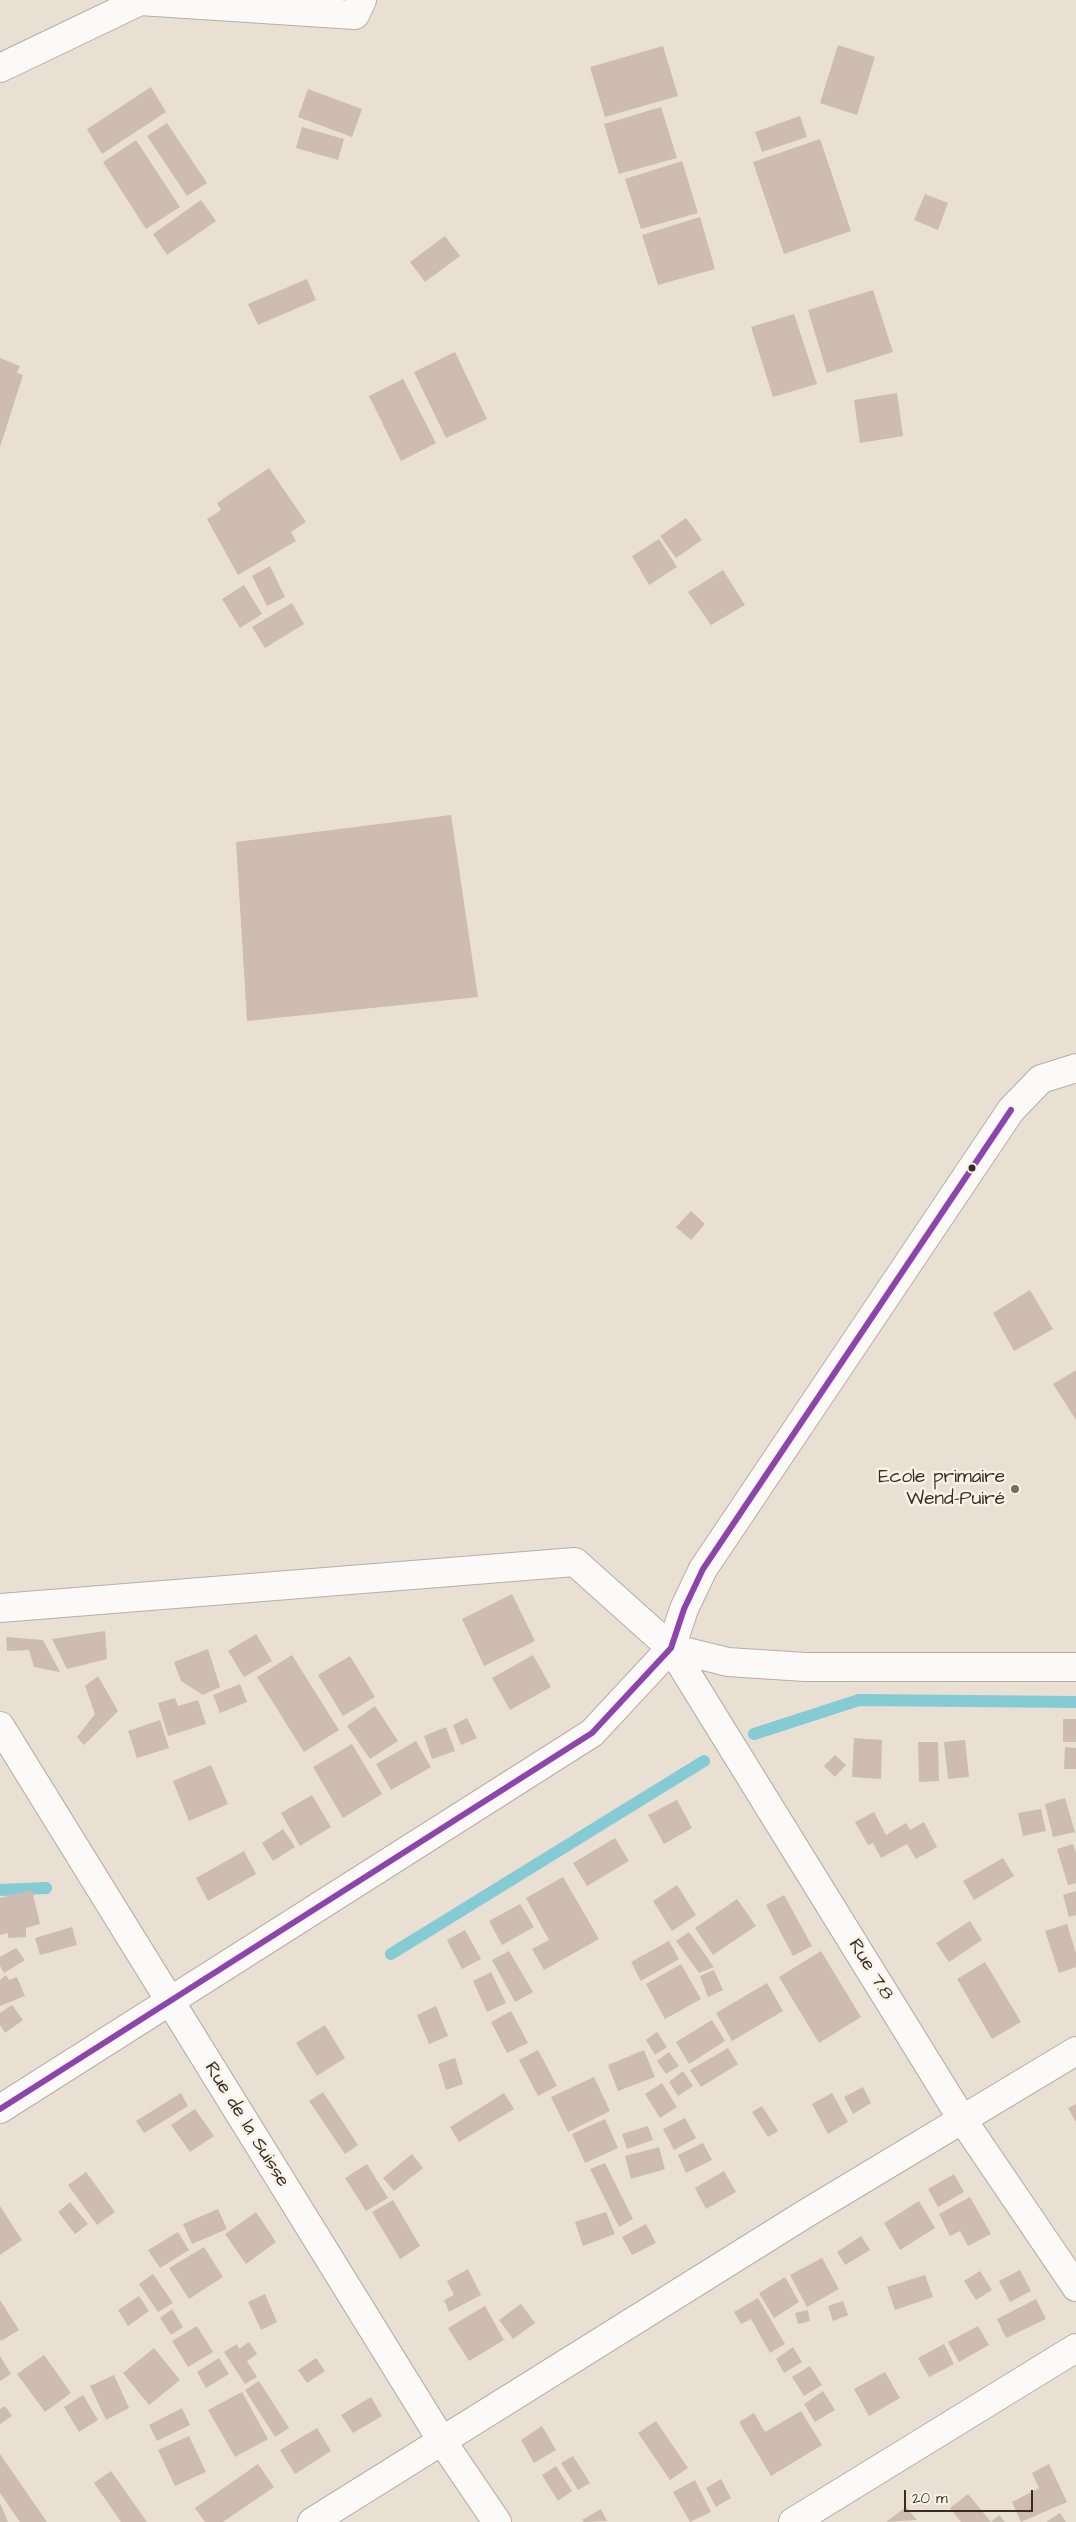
<!DOCTYPE html>
<meta charset="utf-8">
<style>
body{margin:0}
#map{position:relative;width:1076px;height:2522px;overflow:hidden;background:#e9e0d3;font-family:"Architects Daughter",sans-serif}
canvas{display:block}
.scale{position:absolute;left:904px;top:2490px;width:129px;height:22px;box-sizing:border-box;border:2px solid #3b2a1e;border-top:0;padding-left:6px;font-size:15px;line-height:18px;white-space:nowrap;color:#3b2a1e;-webkit-text-stroke:4px #f7f3e8;paint-order:stroke}
</style>
<div id="map">
<canvas width="1076" height="2522"></canvas>
<div class="scale">20 m</div>
</div>
<script>
const g = document.querySelector('canvas').getContext('2d');
g.lineJoin = 'round';
function shape(rows) {
  const path = new Path2D();
  for (const r of rows) {
    path.moveTo(r[0], r[1]);
    for (let i = 2; i < r.length; i += 2) path.lineTo(r[i], r[i + 1]);
  }
  return path;
}
function strokePath(path, color, width, dash) {
  g.strokeStyle = color;
  g.lineWidth = width;
  g.lineCap = dash ? 'butt' : 'round';
  g.setLineDash(dash || []);
  g.stroke(path);
}
function paint(path, color) {
  g.fillStyle = color;
  g.fill(path, 'evenodd');
}
function label(font, color, halo, rows, align = 'center') {
  g.font = font + ' "Architects Daughter",sans-serif';
  g.lineWidth = 5;
  g.setLineDash([]);
  g.textBaseline = 'middle';
  g.strokeStyle = halo;
  g.fillStyle = color;
  for (const [text, x, y, turn = 0] of rows) {
    g.save();
    g.translate(x, y);
    g.rotate((+turn || 0) * Math.PI / 180);
    g.textAlign = isNaN(turn) ? turn : align;
    if (halo) g.strokeText(text, 0, 0);
    g.fillText(text, 0, 0);
    g.restore();
  }
}
strokePath(shape([
 [754,1734,859,1700,1076,1702],
 [0,1890,46,1888],
 [391,1954,704,1761]
]), '#84cbd4', 12);
paint(shape([
 [838,45,875,57,857,115,820,103],
 [663,46,678,96,605,117,590,67],
 [151,87,166,112,102,154,87,129],
 [308,89,362,109,352,137,298,117],
 [661,107,677,158,619,174,604,124],
 [800,116,807,137,762,152,755,132],
 [167,123,207,183,187,196,147,136],
 [302,127,344,139,338,160,296,148],
 [820,139,851,231,784,254,753,162],
 [136,140,180,207,146,229,103,162],
 [682,161,698,213,641,229,625,179],
 [925,194,948,203,938,230,914,220],
 [201,200,216,221,167,255,153,234],
 [700,217,715,269,658,285,642,235],
 [445,236,460,256,425,282,410,262],
 [307,279,316,300,258,325,248,304],
 [873,290,893,352,827,373,808,310],
 [794,314,817,384,773,397,751,327],
 [455,352,487,419,446,438,414,372],
 [0,358,20,366,17,373,23,375,0,447],
 [403,379,436,443,401,461,369,396],
 [897,393,903,436,860,443,854,400],
 [269,468,306,522,291,532,296,541,238,575,207,519,221,510,217,503],
 [686,518,702,540,676,558,660,536],
 [659,539,677,567,649,585,632,556],
 [270,566,285,597,267,606,252,576],
 [723,570,745,605,711,625,688,592],
 [244,585,262,614,240,628,222,599],
 [292,603,304,624,265,648,252,627],
 [451,815,478,997,247,1021,236,842],
 [691,1211,705,1224,691,1240,676,1227],
 [1030,1290,1053,1329,1014,1351,993,1313],
 [1076,1370,1076,1420,1053,1384],
 [512,1594,535,1641,484,1666,462,1619],
 [105,1631,107,1659,67,1669,52,1639],
 [256,1634,272,1661,244,1677,228,1651],
 [6,1637,43,1640,60,1672,34,1667,29,1650,7,1651],
 [208,1649,220,1687,203,1695,181,1681,174,1662],
 [292,1655,339,1730,304,1752,257,1677],
 [533,1655,551,1687,510,1710,492,1678],
 [350,1656,375,1697,343,1716,318,1675],
 [98,1676,118,1711,84,1745,77,1737,95,1714,85,1686],
 [240,1684,247,1702,220,1713,213,1695],
 [175,1698,178,1706,198,1700,206,1724,168,1736,158,1703],
 [375,1706,398,1741,370,1759,347,1726],
 [467,1718,477,1738,461,1745,453,1725],
 [1063,1719,1076,1719,1076,1742,1063,1742],
 [160,1720,169,1748,137,1758,128,1731],
 [446,1727,455,1751,432,1759,424,1736],
 [854,1738,882,1740,881,1779,852,1777],
 [965,1740,969,1777,948,1779,944,1742],
 [416,1741,431,1767,391,1790,376,1764],
 [918,1742,938,1742,939,1781,919,1782],
 [352,1744,382,1794,343,1818,313,1767],
 [1065,1747,1076,1748,1076,1769,1064,1769],
 [835,1755,846,1765,835,1777,824,1766],
 [211,1765,228,1804,189,1821,173,1781],
 [312,1795,331,1827,300,1846,281,1813],
 [1065,1798,1075,1832,1053,1837,1045,1804],
 [677,1800,692,1828,664,1844,648,1815],
 [1041,1809,1046,1831,1023,1836,1018,1813],
 [874,1812,886,1835,906,1823,910,1830,924,1822,937,1847,916,1859,907,1844,881,1858,873,1843,868,1845,855,1822],
 [283,1829,295,1847,273,1861,262,1843],
 [615,1838,629,1861,587,1886,573,1863],
 [1073,1844,1076,1853,1076,1883,1068,1885,1057,1849],
 [244,1851,256,1874,208,1901,196,1878],
 [1003,1858,1014,1876,974,1900,963,1881],
 [563,1877,599,1939,544,1970,532,1949,549,1940,526,1898],
 [677,1885,696,1915,672,1931,653,1901],
 [32,1890,40,1924,26,1928,26,1937,8,1938,8,1933,0,1935,0,1898],
 [1076,1891,1076,1915,1069,1917,1063,1895],
 [784,1895,812,1946,793,1956,766,1905],
 [737,1899,756,1926,713,1955,695,1928],
 [520,1904,534,1927,502,1945,489,1921],
 [970,1921,982,1940,949,1962,936,1943],
 [1067,1924,1076,1953,1076,1967,1059,1973,1045,1931],
 [72,1927,77,1945,40,1955,35,1938],
 [465,1930,481,1959,462,1969,447,1940],
 [689,1932,714,1967,699,1973,676,1941],
 [669,1941,679,1959,641,1981,631,1962],
 [16,1948,25,1960,4,1973,0,1966,0,1957],
 [509,1951,533,1992,515,2002,492,1960],
 [821,1951,861,2017,819,2043,779,1977],
 [985,1962,1021,2022,992,2039,957,1979],
 [681,1964,701,1999,665,2019,646,1984],
 [714,1970,723,1990,708,1997,700,1976],
 [491,1972,506,2003,487,2012,473,1981],
 [6,1975,9,1980,17,1977,25,1996,0,2006,0,1980],
 [767,1983,783,2011,732,2041,716,2013],
 [12,2005,23,2020,5,2033,0,2025,0,2013],
 [436,2006,448,2036,429,2044,417,2015],
 [511,2011,528,2043,507,2053,491,2022],
 [712,2020,725,2041,689,2064,676,2042],
 [325,2025,345,2058,317,2076,296,2043],
 [657,2032,667,2047,655,2055,646,2040],
 [728,2048,738,2064,701,2087,690,2070],
 [538,2050,557,2086,538,2096,519,2060],
 [644,2050,655,2077,618,2091,608,2065],
 [669,2052,679,2066,666,2074,657,2061],
 [455,2058,463,2084,446,2090,438,2064],
 [683,2071,693,2086,678,2096,669,2082],
 [594,2077,610,2111,568,2132,551,2097],
 [662,2083,677,2107,660,2118,645,2094],
 [863,2087,871,2103,853,2114,844,2097],
 [323,2092,358,2145,345,2154,309,2101],
 [181,2093,188,2106,144,2133,136,2121],
 [504,2093,514,2109,459,2142,450,2127],
 [832,2093,848,2122,828,2134,812,2104],
 [1076,2104,1076,2122,1068,2108],
 [762,2106,778,2131,768,2137,752,2112],
 [195,2109,214,2136,190,2152,171,2125],
 [685,2118,696,2138,674,2150,663,2129],
 [605,2119,618,2148,585,2163,572,2134],
 [648,2126,653,2140,627,2149,622,2134],
 [703,2143,712,2160,686,2173,678,2155],
 [659,2147,665,2169,631,2179,625,2156],
 [412,2154,423,2168,394,2191,383,2178],
 [605,2163,633,2219,619,2227,590,2169],
 [367,2164,388,2198,366,2211,345,2178],
 [724,2171,736,2192,706,2209,695,2188],
 [86,2172,115,2212,97,2225,68,2185],
 [954,2174,964,2192,938,2207,928,2189],
 [970,2197,991,2234,968,2246,960,2231,950,2236,939,2214],
 [393,2200,420,2246,400,2259,372,2212],
 [919,2201,935,2228,900,2250,884,2223],
 [70,2202,88,2224,75,2234,58,2212],
 [0,2206,22,2240,0,2255],
 [218,2209,227,2229,192,2244,183,2224],
 [256,2212,276,2242,246,2264,225,2234],
 [606,2212,615,2234,583,2246,575,2222],
 [646,2224,656,2243,632,2255,622,2237],
 [178,2232,189,2250,160,2268,148,2250],
 [861,2236,870,2250,845,2265,837,2252],
 [204,2247,223,2277,189,2299,169,2268],
 [822,2258,839,2289,807,2307,790,2275],
 [468,2269,481,2295,449,2312,444,2300,454,2295,447,2281],
 [1020,2270,1031,2291,1010,2302,999,2281],
 [980,2271,992,2290,976,2300,964,2281],
 [153,2274,173,2303,158,2312,139,2284],
 [925,2275,933,2297,895,2310,887,2287],
 [785,2277,799,2302,774,2318,759,2293],
 [265,2294,277,2322,261,2330,248,2302],
 [139,2296,149,2311,128,2326,118,2310],
 [758,2298,785,2344,770,2353,751,2319,741,2324,734,2312],
 [1036,2299,1046,2319,1006,2338,997,2319],
 [0,2300,19,2330,1,2341,0,2339],
 [843,2301,848,2315,833,2321,828,2306],
 [521,2304,535,2323,513,2339,499,2320],
 [485,2306,504,2340,469,2361,448,2328],
 [172,2309,183,2327,171,2335,160,2318],
 [808,2310,810,2321,798,2324,795,2313],
 [197,2326,213,2352,188,2367,172,2341],
 [978,2326,989,2345,959,2362,948,2342],
 [249,2342,257,2354,247,2361,257,2377,245,2384,224,2352,237,2344,239,2349],
 [944,2344,954,2364,929,2377,918,2358],
 [793,2347,802,2362,784,2373,776,2359],
 [154,2348,180,2380,149,2405,123,2373],
 [44,2355,71,2393,45,2412,17,2374],
 [0,2356,11,2374,0,2381],
 [219,2358,229,2374,206,2388,197,2372],
 [316,2358,325,2371,307,2383,298,2370],
 [810,2366,822,2385,804,2396,792,2377],
 [885,2372,900,2398,869,2416,854,2389],
 [114,2375,129,2408,106,2420,90,2386],
 [259,2381,289,2428,275,2437,245,2390],
 [823,2391,835,2410,815,2422,804,2404],
 [242,2392,268,2439,235,2457,208,2410],
 [83,2395,98,2420,79,2432,64,2407],
 [371,2397,382,2416,353,2433,341,2415],
 [5,2406,12,2416,0,2424,0,2409],
 [182,2408,190,2425,157,2441,149,2425],
 [801,2411,822,2445,771,2476,739,2422,754,2413,765,2432],
 [656,2421,688,2468,670,2480,638,2433],
 [542,2426,556,2450,534,2463,521,2440],
 [317,2428,331,2451,295,2474,280,2450],
 [189,2436,206,2472,175,2486,158,2450],
 [0,2454,47,2522,20,2522,0,2493],
 [573,2456,590,2483,578,2490,561,2463],
 [258,2464,274,2487,223,2522,205,2522,195,2508],
 [1049,2464,1067,2502,1021,2522,1012,2502,1039,2488,1032,2473],
 [556,2466,572,2491,558,2501,542,2475],
 [111,2471,147,2522,121,2522,94,2483],
 [721,2479,731,2498,716,2507,706,2488],
 [695,2480,711,2512,690,2522,673,2492],
 [968,2494,991,2522,999,2515,1005,2522,961,2522,950,2508],
 [0,2503,8,2522,0,2522],
 [906,2507,917,2520,886,2522],
 [601,2509,607,2521,584,2522,582,2520],
 [1060,2513,1066,2522,1046,2522]
]), '#cdbcaf');
const minor = shape([
 [0,68,140,1,355,15,362,0],
 [0,1608,575,1562,671,1648,728,1662,805,1667,1076,1667],
 [671,1648,962,2119,1076,2287],
 [0,1726,442,2441,497,2522],
 [0,2109,592,1733,671,1648,684,1609,703,1569,1011,1110,1041,1079,1076,1068],
 [312,2522,805,2214,1076,2051],
 [793,2522,1076,2348]
]);
strokePath(minor, '#b6aea5', 30);
strokePath(minor, '#fcfaf8', 28);
strokePath(shape([
 [0,2109,592,1733,671,1648,684,1609,703,1569,1011,1110]
]), '#8e44ad', 6);
for (const [x, y, r, color] of [
 [972,1168,4.5,"#3b2a1e"],
 [1015,1489,5,"#786a5d"]
]) {
  const dot = new Path2D();
  dot.arc(x, y, r, 0, 2 * Math.PI);
  g.fillStyle = color;
  g.fill(dot);
  strokePath(dot, '#f7f3e8', 2);
}
label('19px', '#3b2a1e', '#f7f3e8', [
 ["Ecole primaire",1005,1478],
 ["Wend-Puiré",1005,1500]
], 'right');
label('19px', '#3b2a1e', '#f7f3e8', [
 ["Rue 7.8",870,1970,58],
 ["Rue de la Suisse",246,2125,58]
]);
</script>
